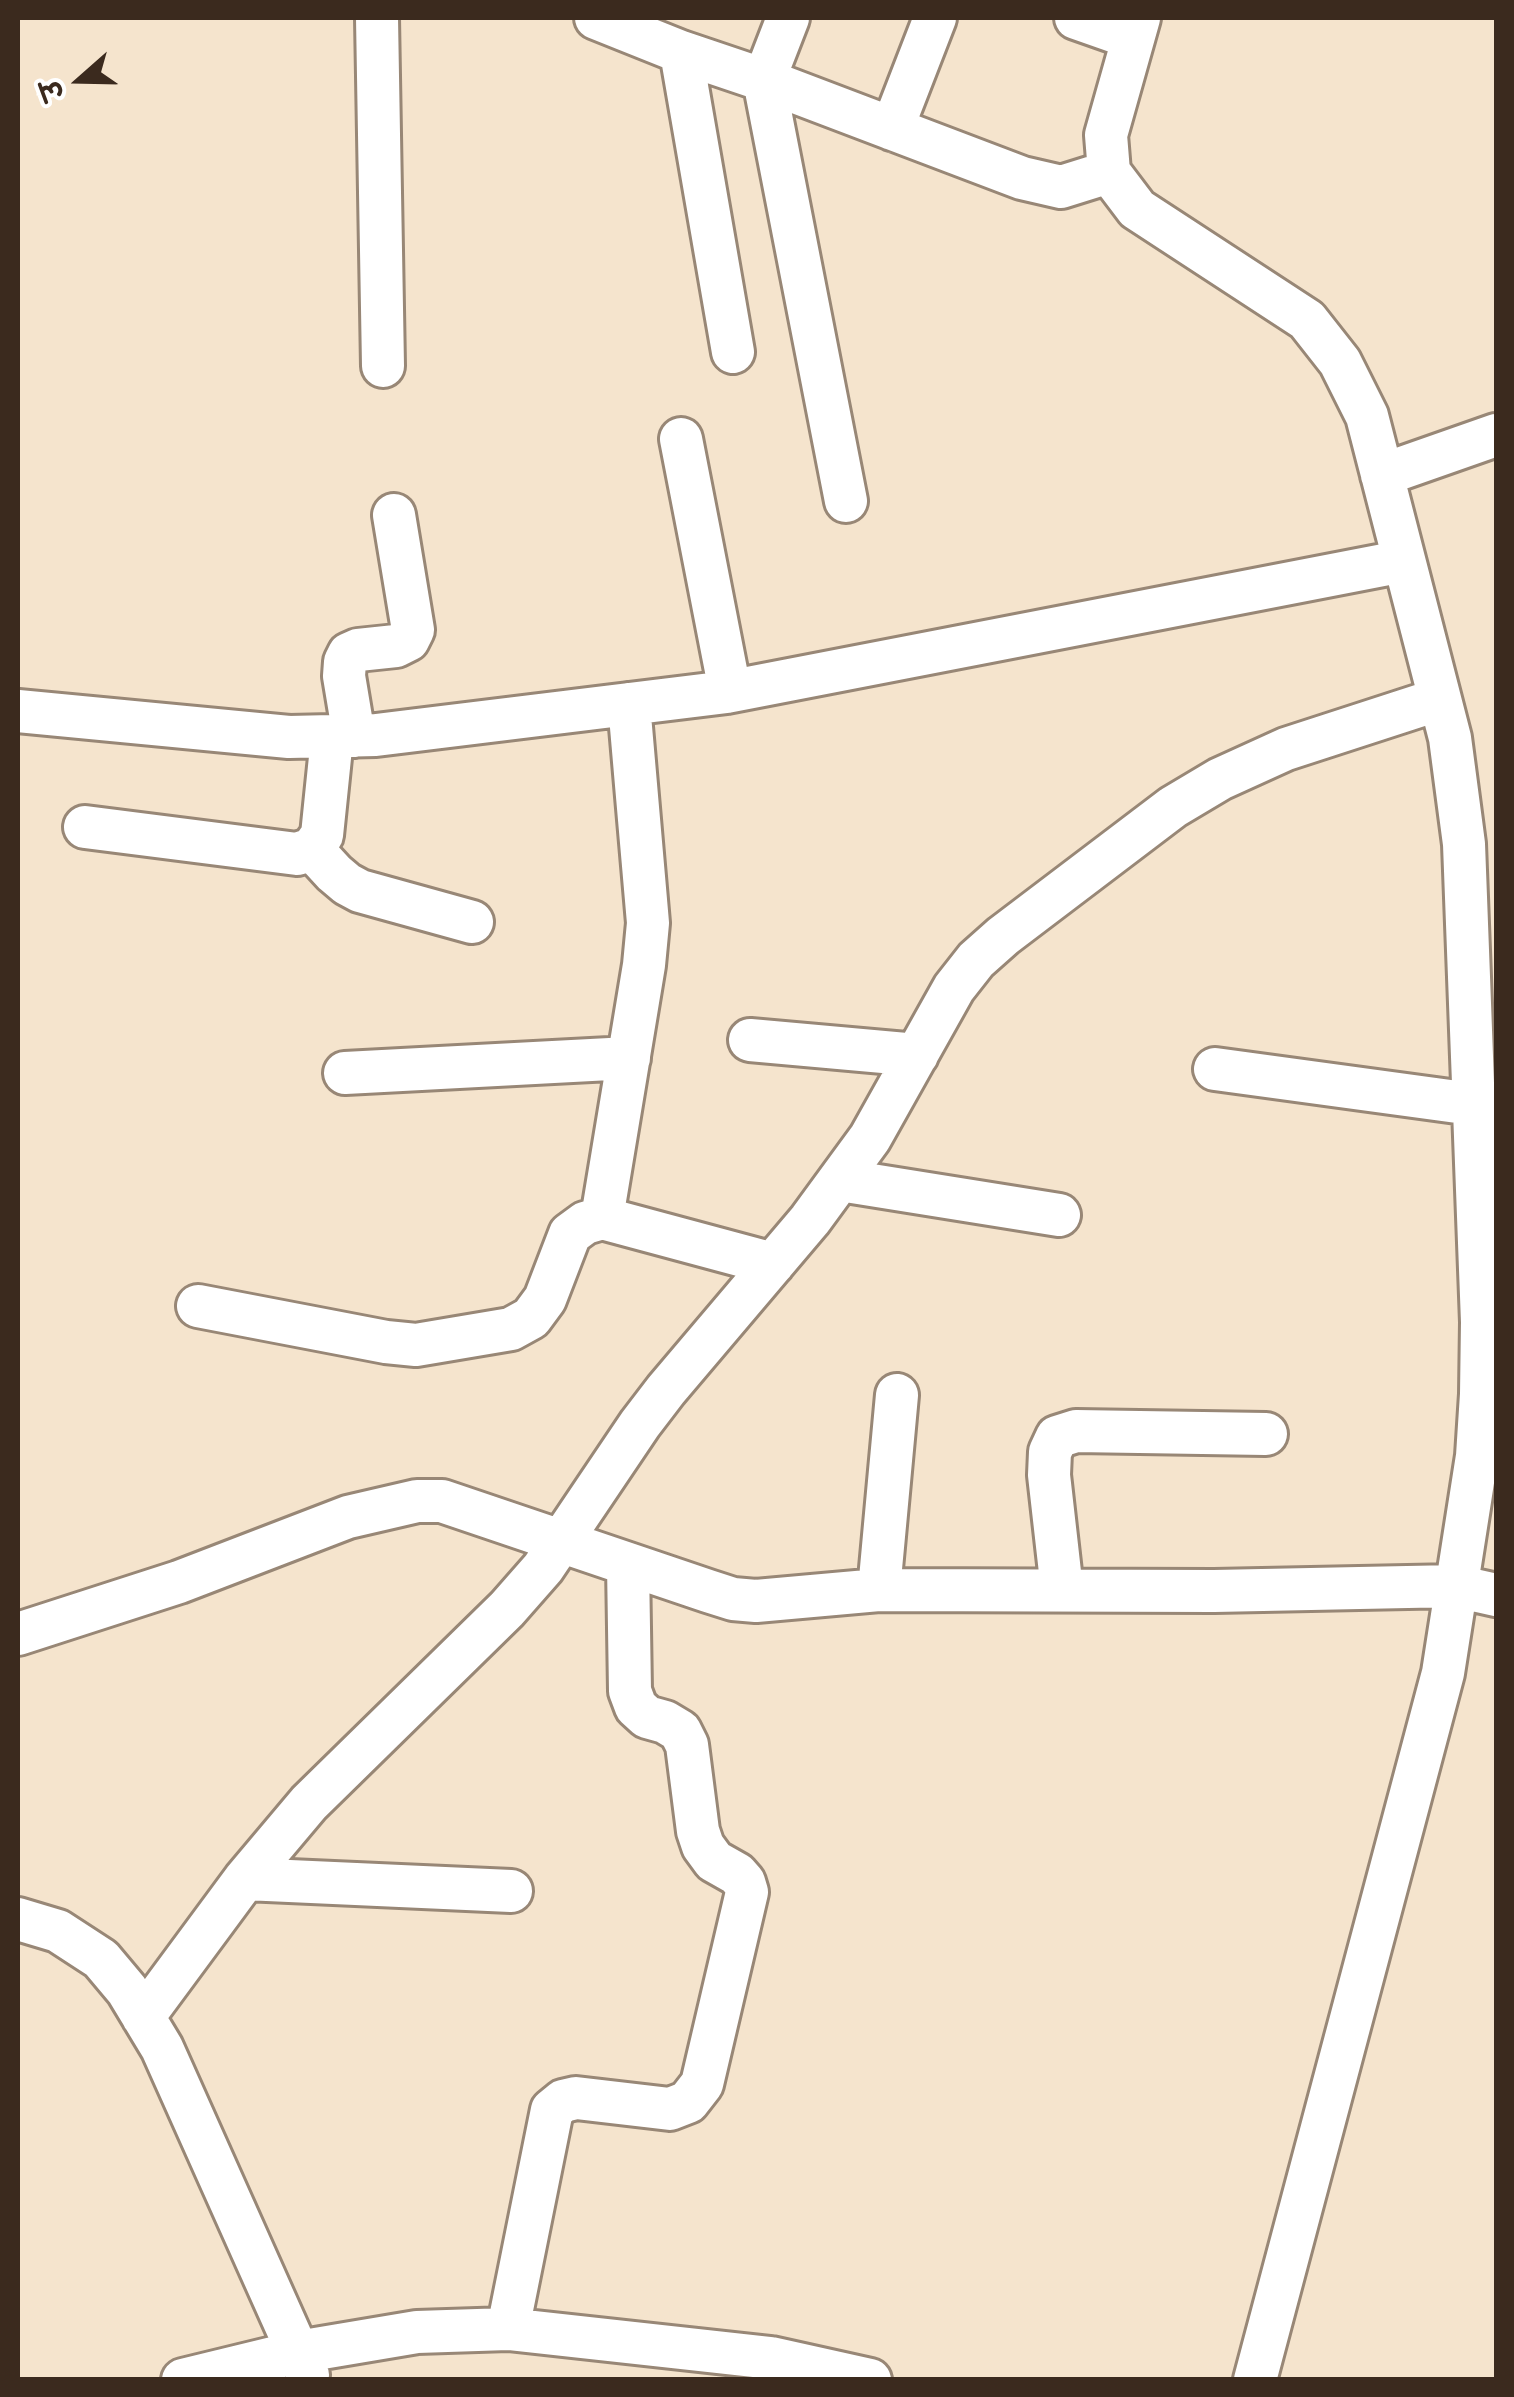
<!DOCTYPE html>
<meta charset="utf-8">
<style>
body{margin:0}
#map{position:relative;width:1514px;height:2397px;overflow:hidden;background:#f5e4cd;font-family:"Shantell Sans","Playpen Sans Deva",sans-serif}
canvas{display:block}
.frame{position:absolute;inset:0;border:20px solid #3b2a1e;pointer-events:none}
.north{position:absolute;left:30px;top:30px;width:100px;height:100px;-webkit-text-stroke:8px #fff;paint-order:stroke;rotate:250deg;font-size:28px;font-weight:700;line-height:40px;text-align:center;color:#3b2a1e}
.north::after{content:'';display:block;margin:auto;width:35px;height:45px;background:#3b2a1e;clip-path:polygon(50% 0,100% 100%,50% 72%,0 100%)}
</style>
<div id="map">
<canvas width="1514" height="2397"></canvas>
<div class="frame"></div>
<div class="north">उ</div>
</div>
<script>
const g = document.querySelector('canvas').getContext('2d');
g.lineJoin = 'round';
function shape(rows) {
  const path = new Path2D();
  for (const r of rows) {
    path.moveTo(r[0], r[1]);
    for (let i = 2; i < r.length; i += 2) path.lineTo(r[i], r[i + 1]);
  }
  return path;
}
function strokePath(path, color, width, dash) {
  g.strokeStyle = color;
  g.lineWidth = width;
  g.lineCap = dash ? 'butt' : 'round';
  g.setLineDash(dash || []);
  g.stroke(path);
}
const minor = shape([
 [377,18,383,366],
 [596,18,681,52,764,80,1022,178,1061,187,1109,172],
 [788,18,764,80,846,501],
 [1076,18,1133,38],
 [1139,18,1106,135,1109,172,1137,209,1307,320,1340,362,1367,416,1450,738,1464,844,1482,1322,1481,1394,1477,1456,1443,1673,1255,2380],
 [681,52,733,352],
 [892,129,935,18],
 [681,439,730,691],
 [1382,475,1496,435],
 [18,711,289,737,376,735,727,692,1404,561],
 [354,736,344,676,345,662,349,654,358,650,396,646,408,640,413,630,394,515],
 [85,827,297,854,312,849,322,835,332,738],
 [312,849,334,873,347,884,360,891,472,922],
 [750,1040,917,1055],
 [1215,1069,1472,1104],
 [345,1073,629,1058],
 [840,1180,1059,1215],
 [602,1218,644,965,648,923,629,704],
 [198,1306,386,1342,416,1345,511,1329,531,1318,545,1299,570,1234,585,1223,602,1218,773,1264],
 [879,1590,897,1395],
 [1062,1590,1049,1475,1050,1452,1057,1437,1076,1431,1266,1434],
 [18,1634,179,1582,348,1517,417,1501,442,1501,708,1591,733,1599,756,1601,879,1590,1214,1591,1456,1586,1496,1595],
 [245,1879,511,1891],
 [18,1919,58,1931,101,1959,127,1990,162,2048,308,2375],
 [143,2017,245,1879,309,1803,507,1609,543,1568,640,1424,666,1390,810,1220,870,1138,954,988,976,960,1003,936,1173,807,1220,779,1286,749,1440,699],
 [508,2329,552,2110,563,2101,576,2098,670,2109,688,2102,702,2084,747,1892,744,1882,737,1874,714,1861,703,1846,698,1831,687,1745,680,1731,665,1722,647,1717,636,1707,630,1691,628,1565],
 [183,2380,298,2352,417,2332,508,2329,771,2358,870,2380]
]);
strokePath(minor, '#988776', 48);
strokePath(minor, '#fff', 42);
</script>
